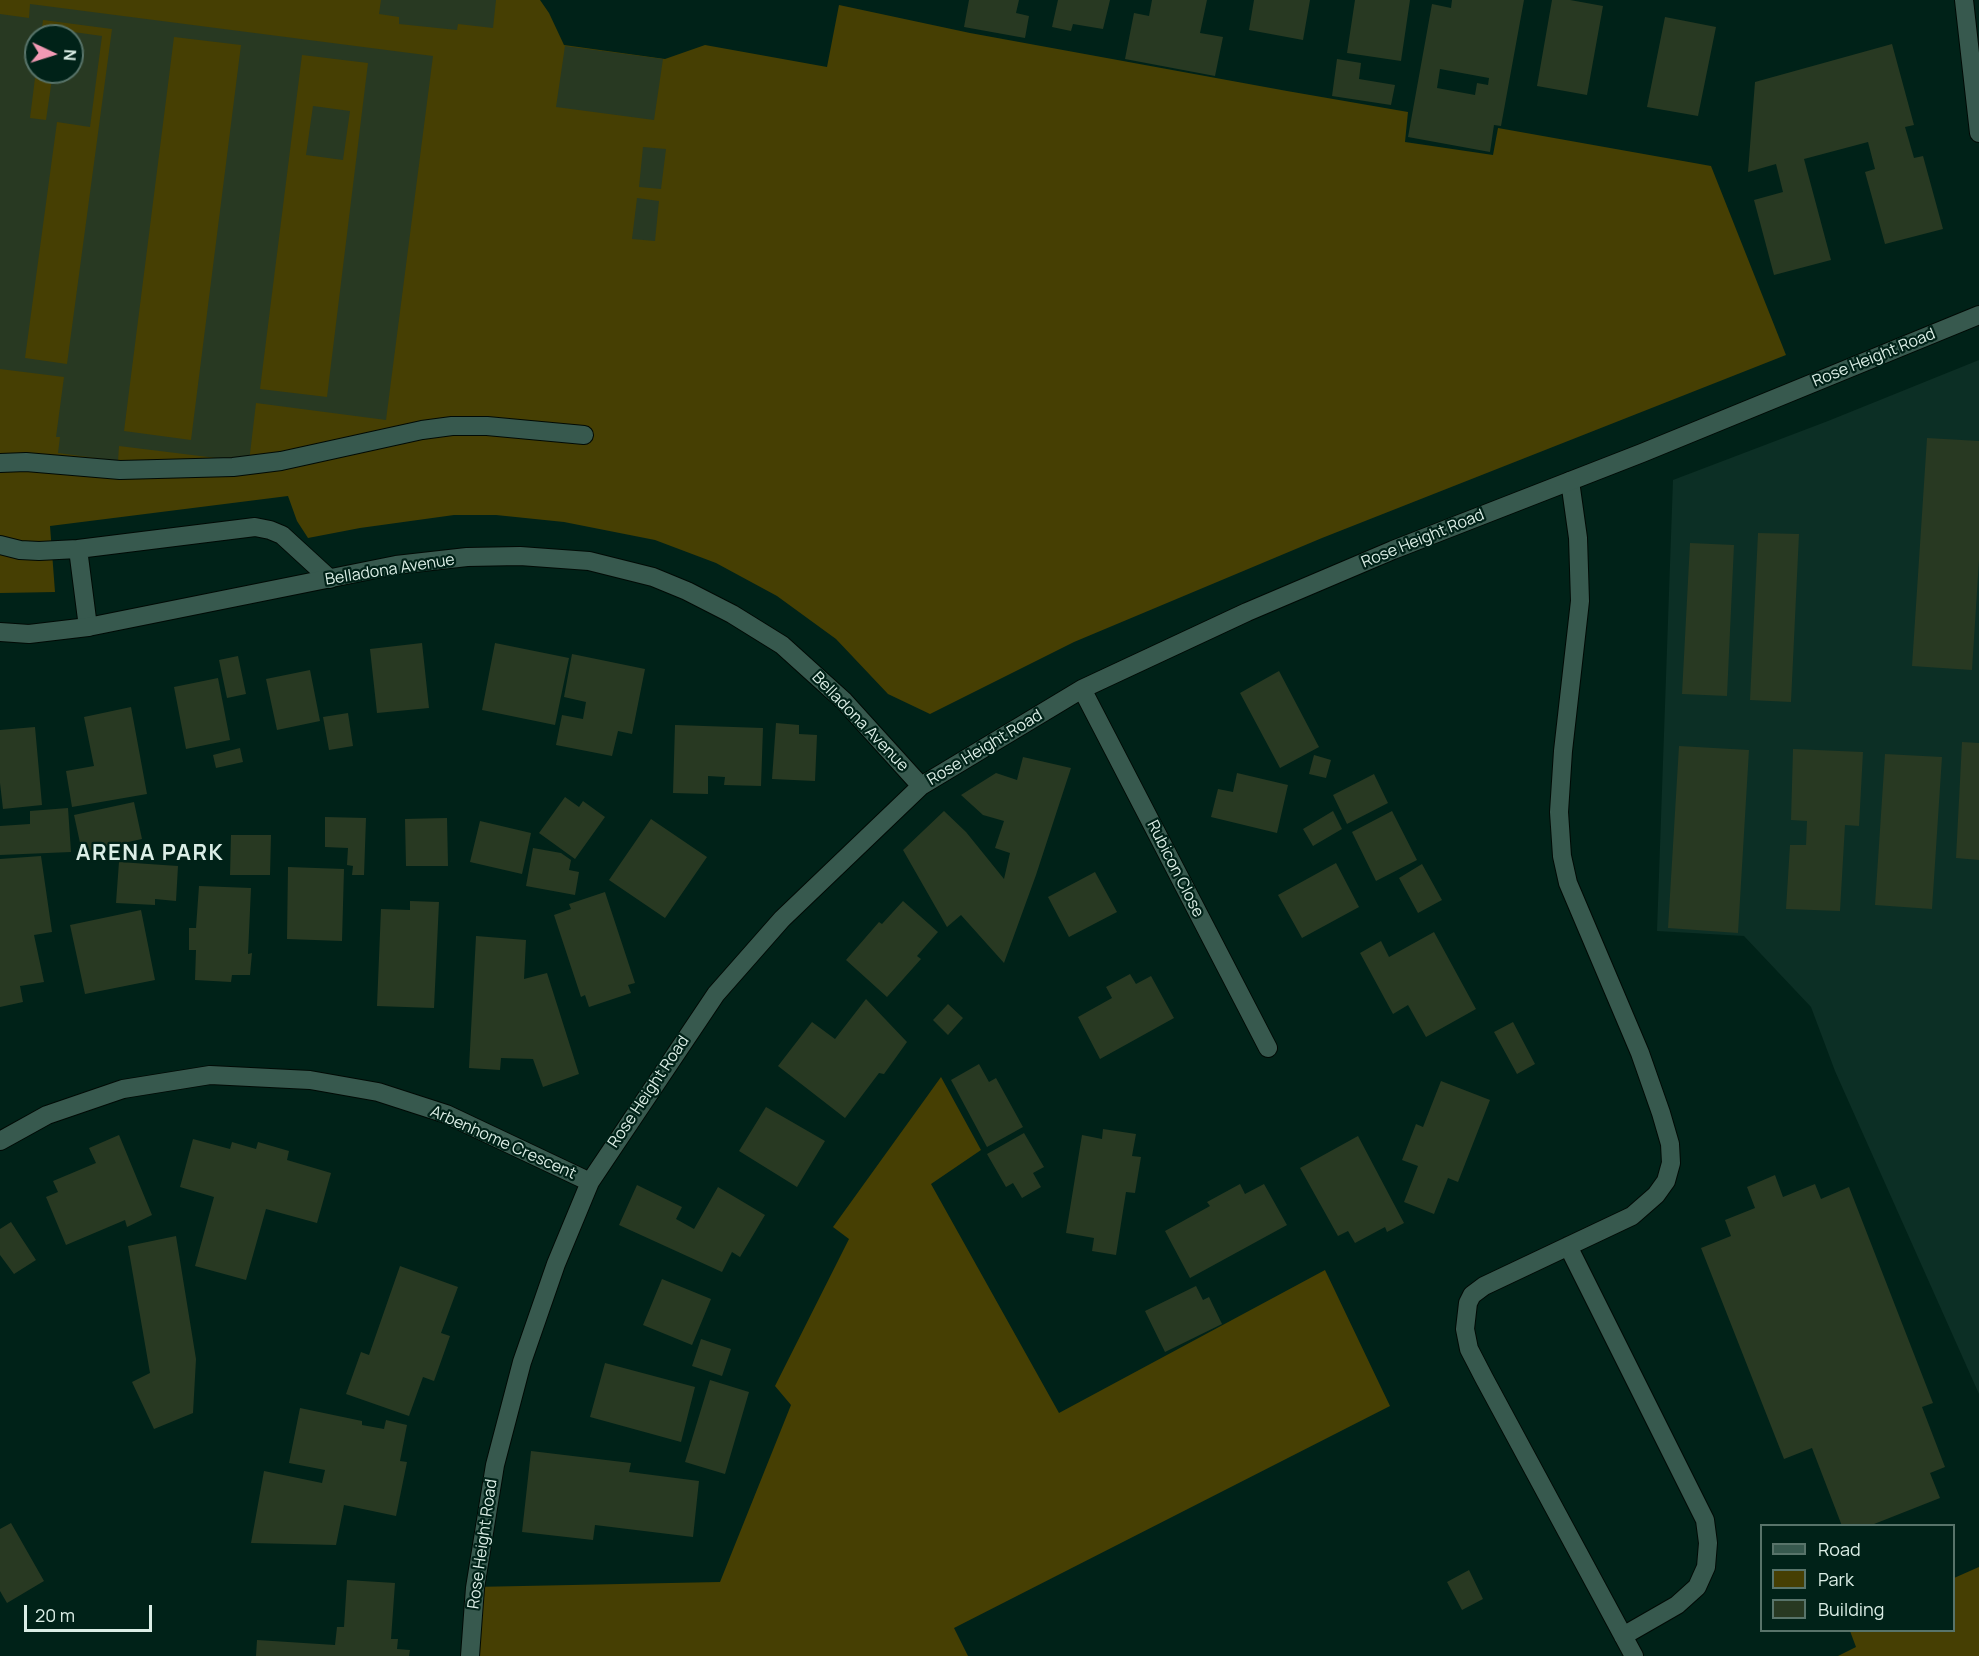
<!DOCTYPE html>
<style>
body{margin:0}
#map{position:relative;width:1979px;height:1656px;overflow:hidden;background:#002218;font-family:Manrope,sans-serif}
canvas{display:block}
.legend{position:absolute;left:1760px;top:1524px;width:195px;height:108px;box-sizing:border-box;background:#002218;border:2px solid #58746a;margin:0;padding:8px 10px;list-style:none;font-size:18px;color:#dbeee6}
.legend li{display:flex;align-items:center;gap:12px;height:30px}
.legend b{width:30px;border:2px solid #58746a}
.north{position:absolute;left:24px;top:24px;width:60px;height:60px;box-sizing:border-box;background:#002218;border:2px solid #58746a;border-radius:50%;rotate:94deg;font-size:16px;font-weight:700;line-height:24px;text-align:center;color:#dbeee6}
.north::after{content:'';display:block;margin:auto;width:21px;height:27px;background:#f19ab4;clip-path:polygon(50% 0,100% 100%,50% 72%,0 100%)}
.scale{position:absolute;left:24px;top:1605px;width:128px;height:27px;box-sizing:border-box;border:3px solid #dbeee6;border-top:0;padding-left:8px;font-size:18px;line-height:21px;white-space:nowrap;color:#dbeee6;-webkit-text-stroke:4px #002218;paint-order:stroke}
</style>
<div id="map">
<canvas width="1979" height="1656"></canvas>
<ul class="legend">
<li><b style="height:8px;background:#37594e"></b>Road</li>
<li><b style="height:16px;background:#463f03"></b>Park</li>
<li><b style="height:16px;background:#283922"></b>Building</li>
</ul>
<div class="north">N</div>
<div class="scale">20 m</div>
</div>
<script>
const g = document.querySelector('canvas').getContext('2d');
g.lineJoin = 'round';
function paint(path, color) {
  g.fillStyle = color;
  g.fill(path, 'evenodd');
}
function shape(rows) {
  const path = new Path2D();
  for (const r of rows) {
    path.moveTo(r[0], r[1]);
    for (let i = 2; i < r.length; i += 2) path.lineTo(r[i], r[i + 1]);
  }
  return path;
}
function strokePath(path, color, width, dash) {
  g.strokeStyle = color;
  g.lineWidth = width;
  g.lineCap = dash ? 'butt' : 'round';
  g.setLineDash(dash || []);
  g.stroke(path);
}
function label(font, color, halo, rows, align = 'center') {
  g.font = font + ' Manrope,sans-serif';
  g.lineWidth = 4.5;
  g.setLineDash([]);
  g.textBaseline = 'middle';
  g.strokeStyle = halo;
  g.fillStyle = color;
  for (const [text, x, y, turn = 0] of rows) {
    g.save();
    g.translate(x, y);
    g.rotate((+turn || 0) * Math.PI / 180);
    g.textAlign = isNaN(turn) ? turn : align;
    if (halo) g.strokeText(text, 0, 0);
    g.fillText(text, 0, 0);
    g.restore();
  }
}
paint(shape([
 [1979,360,1979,1394,1835,1071,1811,1007,1744,936,1657,931,1673,480,1828,421]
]), '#0c2f25');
paint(shape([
 [0,0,540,0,549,13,564,45,665,59,705,45,827,67,839,5,970,33,1287,91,1408,112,1405,142,1493,155,1498,128,1711,166,1786,355,1322,538,1074,642,930,714,888,694,836,639,777,596,716,563,655,540,564,522,496,515,454,515,360,528,308,538,297,521,288,496,50,526,55,592,0,593],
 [36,36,72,36,72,72,36,72],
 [941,1077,981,1150,931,1184,1059,1413,1325,1270,1390,1406,954,1628,968,1656,469,1656,473,1587,720,1582,791,1405,775,1386,849,1239,833,1227],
 [1979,1567,1979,1656,1838,1656,1856,1647,1850,1631,1954,1630,1954,1578]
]), '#463f03');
paint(shape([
 [381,0,496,0,493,28,458,24,457,30,399,24,399,17,379,14],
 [969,0,1019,0,1016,13,1029,16,1025,38,964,27],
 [1058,0,1110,0,1103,29,1073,24,1071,31,1052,27],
 [1152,0,1207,0,1200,33,1223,37,1215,76,1125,59,1134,13,1149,16],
 [1254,0,1310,0,1303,40,1249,30],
 [1355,0,1410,0,1401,61,1347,53],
 [1452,0,1524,0,1501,126,1494,125,1490,152,1408,137,1432,4,1451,8],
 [1440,69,1489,78,1488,85,1477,83,1475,95,1437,88],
 [1552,0,1570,0,1603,6,1587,95,1537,86],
 [30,4,433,56,386,420,256,403,249,462,119,446,118,461,58,453,60,437,56,437,64,377,0,369,0,14,29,18],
 [43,20,112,29,67,364,25,358,57,122,90,127,102,36,59,30,58,36,72,36,72,72,53,72,46,120,30,118,36,70,36,36,41,36],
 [174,37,241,45,191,440,124,431],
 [302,55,368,63,327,397,260,389],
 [1665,17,1716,27,1698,116,1647,107],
 [1892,44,1914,125,1905,127,1914,158,1923,156,1943,229,1885,244,1865,172,1875,169,1868,142,1804,159,1831,260,1774,275,1754,200,1783,192,1776,164,1748,172,1755,82],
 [565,46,663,59,654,120,556,107],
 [1337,59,1361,63,1359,79,1395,85,1391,105,1332,96],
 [313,106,350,111,343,160,306,155],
 [643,147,666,149,661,189,639,187],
 [637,198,659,201,655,241,632,239],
 [1927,438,1979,441,1979,560,1972,670,1912,666],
 [1758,533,1799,534,1791,702,1750,700],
 [1690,543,1734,545,1727,696,1682,694],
 [422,643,429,708,377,713,370,649],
 [495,643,569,658,555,725,482,710],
 [572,654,645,669,632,734,618,731,612,756,556,745,562,715,583,719,586,702,564,697],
 [238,656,246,694,227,698,219,660],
 [310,670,320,721,277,730,266,679],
 [1279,671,1319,747,1280,768,1240,693],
 [218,678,230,740,186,749,174,687],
 [131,707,147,794,72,807,66,771,94,766,84,717],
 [348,713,353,746,329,750,323,717],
 [776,723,799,725,799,734,817,735,815,781,772,779],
 [675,725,763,728,761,786,724,785,725,777,708,776,708,794,673,793],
 [35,727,42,805,3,809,0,783,0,730],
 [1962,742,1979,743,1979,860,1956,858],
 [1679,746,1749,750,1738,933,1668,928],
 [240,748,243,762,216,768,213,755],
 [1793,749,1863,752,1859,826,1845,825,1840,911,1786,909,1790,845,1806,845,1807,821,1791,820],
 [1885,754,1942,757,1932,909,1875,905],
 [1314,755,1331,760,1326,778,1309,774],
 [1023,757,1071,768,1036,875,1004,963,961,915,947,927,903,850,944,811,966,832,1004,879,1010,853,995,848,1004,821,983,815,961,795,996,773,1017,780],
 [1237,773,1288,785,1277,833,1211,817,1218,789,1233,792],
 [1374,774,1388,803,1347,824,1333,795],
 [565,797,579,807,583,801,605,817,575,859,539,833],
 [134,802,142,839,82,852,74,815],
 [68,808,71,852,0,855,0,826,30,824,30,811],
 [1333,811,1342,829,1313,846,1303,829],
 [1392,811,1417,860,1376,881,1352,832],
 [325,817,366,818,364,875,352,875,353,866,347,865,348,848,325,847],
 [447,818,448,866,406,866,405,819],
 [651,819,707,857,665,918,609,880],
 [480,821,531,833,522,874,470,862],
 [231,835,271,835,270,875,230,875],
 [533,848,561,853,571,860,569,870,579,872,575,895,526,886],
 [41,856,52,932,34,935,44,982,20,986,23,1002,0,1007,0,859],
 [119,862,178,866,176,901,155,899,155,905,116,903],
 [1336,863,1359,907,1302,938,1278,895],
 [1422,864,1442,900,1418,913,1399,878],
 [288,867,344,869,342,941,287,939],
 [1095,872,1117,912,1069,937,1048,897],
 [199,886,251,888,248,954,252,953,250,975,232,975,231,982,195,980,196,950,189,950,189,928,196,928],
 [605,892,635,983,628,985,631,993,589,1007,585,995,581,997,554,915,571,909,569,904],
 [410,901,439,902,434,1008,377,1006,381,909,410,910],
 [903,901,938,932,917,956,921,959,887,997,846,960,879,922,882,924],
 [141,910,155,980,85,994,70,925],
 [1434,932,1476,1009,1426,1037,1408,1005,1393,1014,1360,953,1381,941,1389,957],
 [476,936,526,940,524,979,547,973,579,1074,543,1087,533,1059,501,1058,500,1070,469,1068],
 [1130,974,1136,984,1151,976,1174,1018,1100,1059,1078,1017,1112,998,1106,987],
 [866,999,907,1042,884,1074,879,1073,845,1118,778,1066,812,1022,835,1039],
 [948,1004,963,1018,948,1035,933,1020],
 [1513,1022,1535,1064,1517,1074,1494,1032],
 [979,1064,989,1082,996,1078,1023,1127,987,1147,951,1080],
 [1441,1081,1490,1100,1458,1182,1448,1178,1434,1214,1404,1202,1418,1166,1402,1160,1416,1124,1423,1127],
 [766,1107,825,1141,797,1187,739,1151],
 [1103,1129,1136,1134,1132,1156,1141,1157,1135,1193,1126,1192,1116,1255,1092,1251,1094,1238,1066,1233,1082,1135,1102,1139],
 [1024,1133,1044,1167,1033,1173,1041,1187,1022,1198,1013,1183,1006,1187,987,1154],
 [119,1135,152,1215,127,1227,125,1220,66,1245,46,1197,58,1192,53,1181,96,1163,89,1148],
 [1358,1136,1404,1223,1387,1232,1385,1227,1355,1243,1348,1231,1338,1236,1300,1168],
 [193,1139,230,1149,232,1142,256,1149,258,1142,289,1151,287,1160,331,1173,317,1223,266,1209,246,1280,195,1266,214,1197,180,1187],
 [1775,1175,1783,1197,1815,1184,1821,1199,1849,1187,1933,1403,1922,1407,1945,1467,1930,1473,1940,1498,1869,1526,1842,1526,1812,1448,1784,1459,1701,1248,1731,1236,1725,1220,1755,1208,1747,1187],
 [1240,1184,1245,1194,1264,1184,1287,1225,1190,1278,1165,1231,1210,1206,1207,1202],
 [637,1185,682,1207,676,1219,694,1229,718,1187,765,1215,740,1257,732,1252,722,1272,619,1225],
 [11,1222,36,1260,14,1274,0,1255,0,1229],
 [176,1236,196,1359,193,1413,154,1429,132,1382,150,1373,128,1246],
 [400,1266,458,1287,441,1333,450,1336,434,1381,423,1377,409,1416,346,1394,361,1352,369,1355],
 [662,1279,711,1299,692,1345,643,1325],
 [1196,1286,1203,1300,1209,1297,1222,1324,1165,1352,1145,1311],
 [701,1339,731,1349,722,1376,692,1366],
 [605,1363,695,1387,681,1442,590,1417],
 [710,1380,749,1392,725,1474,685,1462],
 [300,1408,362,1421,362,1425,384,1429,386,1420,407,1425,400,1461,407,1462,396,1516,344,1505,336,1545,251,1543,264,1471,322,1483,325,1470,289,1463],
 [531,1451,631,1463,629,1472,699,1481,693,1537,595,1525,593,1540,522,1532],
 [11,1523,44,1581,7,1603,0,1591,0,1529],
 [1469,1570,1483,1599,1462,1610,1447,1582],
 [347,1580,395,1583,391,1639,398,1639,397,1649,410,1650,409,1656,256,1656,257,1640,335,1645,337,1627,344,1627]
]), '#283922');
const lane = shape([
 [0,463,26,462,120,470,233,467,281,461,422,430,452,426,487,426,584,435],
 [1570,481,1578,538,1580,601,1563,751,1559,812,1562,856,1568,883,1640,1053,1661,1113,1670,1144,1671,1163,1666,1181,1656,1195,1632,1216,1484,1286,1472,1295,1468,1303,1465,1329,1469,1349,1484,1378,1634,1656],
 [0,545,20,550,39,551,78,549,255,527,270,530,282,535,330,579],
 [78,549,88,627],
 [1568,1246,1705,1520,1708,1543,1706,1567,1697,1587,1677,1605,1623,1636]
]);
const street = shape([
 [1964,0,1979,133],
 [0,632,29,634,88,627,396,565,467,557,520,556,589,561,653,577,687,591,732,614,782,645,844,701,921,786],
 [1082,689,1268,1048],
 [0,1141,47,1115,123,1089,210,1075,310,1080,378,1092,446,1114,590,1182],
 [470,1656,475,1588,495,1465,522,1362,556,1264,590,1182,716,994,782,919,921,786,1082,689,1247,612,1393,550,1642,453,1979,315]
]);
strokePath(lane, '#000a05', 20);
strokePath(street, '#000a05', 20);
strokePath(lane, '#37594e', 18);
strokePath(street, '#37594e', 18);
label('16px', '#dbeee6', '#002218', [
 ["Rose Height Road",1874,358,-22],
 ["Rose Height Road",1423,539,-22],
 ["Belladona Avenue",390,570,-9],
 ["Belladona Avenue",860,722,46],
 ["Rose Height Road",985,748,-31],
 ["Rubicon Close",1175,869,63],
 ["Rose Height Road",649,1092,-56],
 ["Arbenhome Crescent",503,1143,24],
 ["Rose Height Road",483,1544,-82]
]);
g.letterSpacing = '1.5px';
label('bold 22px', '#dbeee6', '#002218', [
 ["ARENA PARK",150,854]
]);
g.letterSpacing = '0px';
</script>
